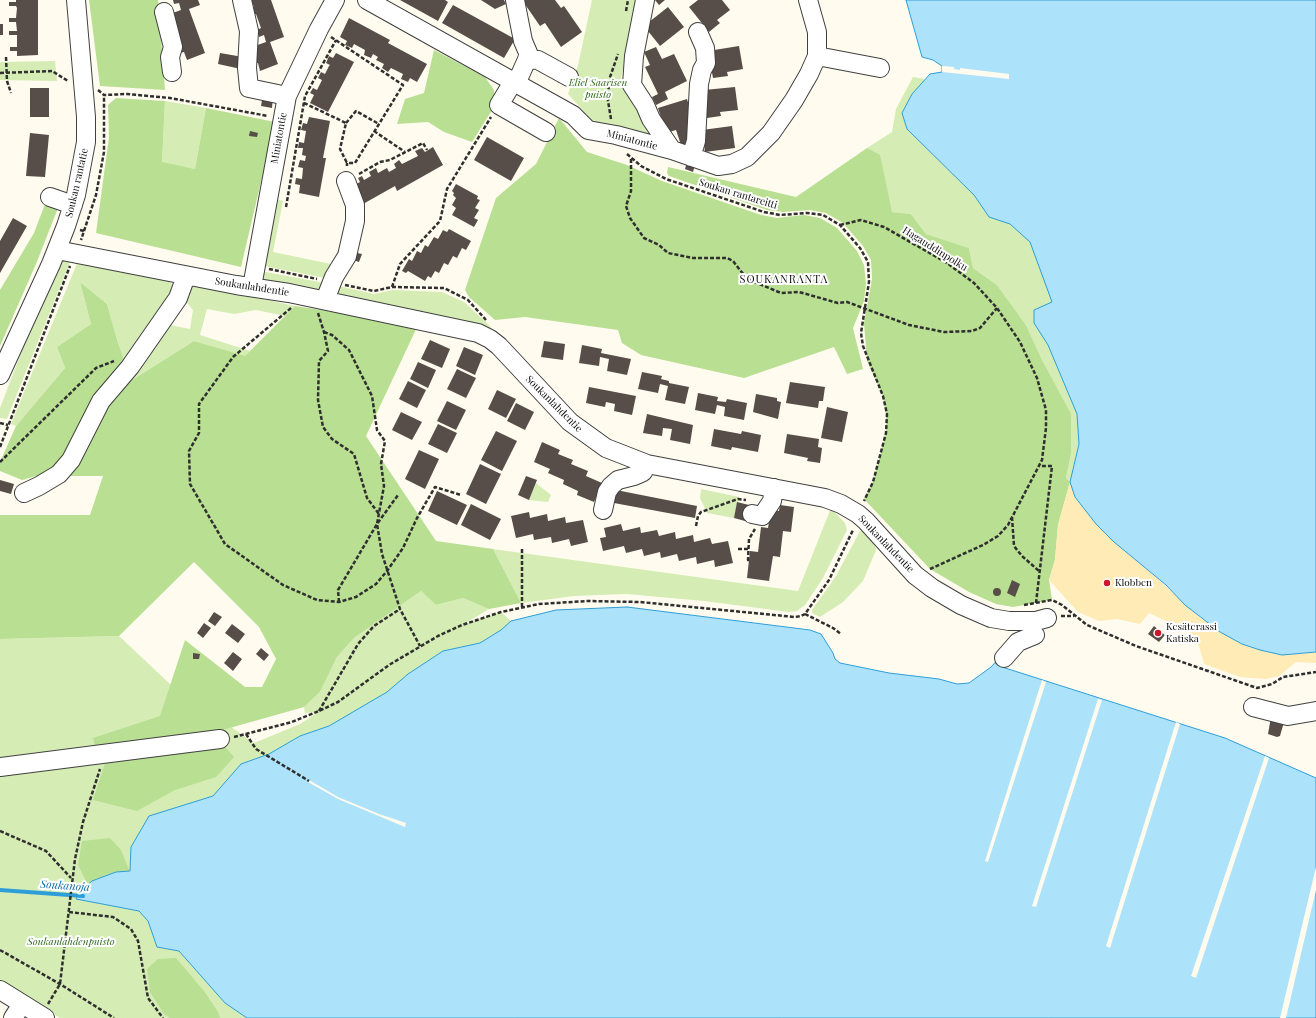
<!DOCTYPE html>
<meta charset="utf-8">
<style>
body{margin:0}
canvas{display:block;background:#fffbee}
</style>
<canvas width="1316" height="1018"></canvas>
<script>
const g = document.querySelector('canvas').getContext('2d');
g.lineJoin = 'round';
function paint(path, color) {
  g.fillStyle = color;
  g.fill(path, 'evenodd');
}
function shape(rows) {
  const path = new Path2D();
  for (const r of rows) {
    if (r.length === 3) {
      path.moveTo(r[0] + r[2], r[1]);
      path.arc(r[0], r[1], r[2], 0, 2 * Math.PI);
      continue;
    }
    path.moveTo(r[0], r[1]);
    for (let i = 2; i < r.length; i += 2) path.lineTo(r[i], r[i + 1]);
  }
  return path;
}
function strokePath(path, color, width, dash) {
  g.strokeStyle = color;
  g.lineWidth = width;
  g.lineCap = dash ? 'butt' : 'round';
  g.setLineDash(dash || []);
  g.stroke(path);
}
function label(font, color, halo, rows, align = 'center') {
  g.font = font + ' "Playfair Display",serif';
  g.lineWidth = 4;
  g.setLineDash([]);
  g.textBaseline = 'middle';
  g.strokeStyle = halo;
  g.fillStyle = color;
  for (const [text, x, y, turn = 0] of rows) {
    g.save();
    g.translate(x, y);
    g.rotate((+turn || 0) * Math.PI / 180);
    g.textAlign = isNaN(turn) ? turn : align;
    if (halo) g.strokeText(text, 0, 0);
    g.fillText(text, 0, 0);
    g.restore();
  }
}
paint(shape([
 [592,0,639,0,621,78,644,111,657,141,598,127,568,94,578,65],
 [55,61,57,81,0,80,0,62],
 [913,77,924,79,929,100,1140,169,1070,482,1066,478,1071,454,1043,362,1026,325,997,285,973,268,969,248,926,234,911,214,892,212,887,193,867,148,892,132,896,109],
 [165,101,206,108,195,169,162,163],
 [273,198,283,201,273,252,336,265,330,279,259,265],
 [63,260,70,262,7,419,0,418,0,408,29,332,55,270],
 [78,261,167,278,172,285,166,302,127,366,118,343,107,304,80,282,91,324,57,347,65,368,16,426,11,424],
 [260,271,325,283,319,293,267,285,261,279],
 [191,283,295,306,285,316,256,310,234,314,207,309,200,335,250,351,245,357,194,341,132,380,129,372,160,328,170,325,190,329,193,310,184,299],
 [334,285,374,294,393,290,442,292,464,302,488,324,496,334,463,320,330,296],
 [536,483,551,495,548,502,529,500],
 [701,489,739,497,734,518,707,513,700,498],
 [831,508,845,523,847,530,823,578,805,605,797,611,789,612,704,601,627,594,574,596,521,603,493,549,798,591],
 [860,531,863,531,874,543,876,550,863,581,843,602,820,617,812,613,812,610,836,576],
 [421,591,436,605,463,598,489,609,464,624,501,612,511,621,556,610,627,607,459,1018,60,1018,0,981,0,639,119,636,170,684,254,743,300,724,318,712,305,713,304,707,320,692,337,657,354,638]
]), '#d5edb4');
paint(shape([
 [89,0,158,0,165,90,100,86],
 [434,50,485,77,494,90,494,107,472,142,444,132,428,122,397,124,405,99,424,93],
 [116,98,165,101,162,162,195,169,206,108,275,122,241,267,96,233,109,137,108,105],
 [559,118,587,152,627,165,662,181,761,215,777,218,804,215,820,218,837,228,857,251,864,265,866,284,864,301,853,328,863,369,847,374,834,347,744,378,641,355,622,343,618,330,525,317,495,320,469,297,465,290,496,198,536,164],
 [867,148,880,155,892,212,911,214,926,234,969,248,973,268,997,285,1026,325,1043,362,1071,414,1071,454,1066,478,1070,482,1058,525,1055,560,1049,580,1052,600,1013,607,996,604,969,592,930,569,864,499,873,482,886,433,886,414,883,396,867,361,864,323,872,279,871,260,863,246,843,223,826,213,810,210,783,212,767,210,669,176,667,173,668,167,796,197],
 [45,204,58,208,36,264,0,346,0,290,34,233],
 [80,282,107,304,118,343,132,380,194,341,245,356,295,306,418,325,366,436,436,541,493,549,521,603,489,609,463,598,436,605,421,591,354,638,337,657,320,692,304,707,180,742,96,750,93,738,160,716,185,640,245,687,262,687,276,659,259,627,194,562,119,636,0,639,0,515,90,515,103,476,67,476,51,472,22,480,0,471,0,462,16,426,65,368,57,347,91,324],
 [221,742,234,757,216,777,175,790,137,811,93,800,107,757],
 [110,838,121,850,130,872,116,872,92,881,88,885,78,865,82,841],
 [176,958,204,991,218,1012,220,1018,170,1018,164,1014,150,992,147,969,158,959]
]), '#b9df92');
paint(shape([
 [1070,482,1075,497,1096,524,1202,619,1242,644,1260,650,1300,654,1316,652,1316,663,1296,662,1279,676,1265,679,1240,677,1204,664,1199,646,1191,633,1149,613,1140,624,1117,619,1099,621,1078,612,1049,580,1055,560,1058,525]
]), '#ffebb6');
const water = shape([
 [906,0,1316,0,1316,652,1282,655,1260,650,1242,644,1220,632,1185,605,1166,585,1114,542,1096,524,1075,497,1070,482,1079,444,1077,414,1048,345,1034,323,1034,310,1052,302,1030,242,1010,224,989,217,974,195,907,129,902,113,912,94,930,74,942,72,942,66,933,60,922,57,906,0],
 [627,607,810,630,821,634,833,653,835,659,840,663,889,673,939,679,957,684,969,683,991,667,1001,656,1002,667,1225,738,1316,778,1316,1018,247,1018,225,1003,179,951,157,947,148,921,139,911,76,899,80,892,92,881,116,872,130,871,131,847,149,816,213,796,241,764,269,754,300,736,329,726,387,692,408,674,443,651,480,643,501,630,511,621,556,610,627,607]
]);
paint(water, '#ade2fb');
strokePath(water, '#2e9ed9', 1);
paint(shape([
 [942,66,954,67,954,69,960,70,960,68,1009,74,1009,79,942,72],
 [1042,680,1046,682,988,862,985,861],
 [1098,699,1102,700,1036,907,1032,906],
 [1176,722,1180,724,1110,948,1106,946],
 [1265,756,1269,758,1196,978,1191,976],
 [309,780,338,797,379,814,406,823,405,827,338,799,308,782],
 [1316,867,1316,890,1286,1018,1280,1018]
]), '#fffbee');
strokePath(shape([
 [0,890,83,896]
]), '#2e9ed9', 4);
paint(shape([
 [16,0,38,0,38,55,17,56,17,51,10,51,10,47,17,47,17,35,9,35,9,31,17,31,16,22,9,22,9,18,16,18,17,8,16,6,9,6,9,2,16,2],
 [173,0,198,0,200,5,189,9,205,53,187,60,184,52,180,53,170,14,181,10,179,3,174,4],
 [251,0,271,0,284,37,270,42,278,64,260,71,258,63,253,64,252,47,266,42,264,35,259,37,257,30,261,28,256,14,252,15,249,8,254,7],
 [400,0,445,0,448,2,438,21],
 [481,0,504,0,506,4,495,9],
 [522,0,555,0,561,8,564,6,582,32,561,47,545,23,540,26],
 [655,0,665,0,659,5],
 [698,0,722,0,730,10,717,20,720,23,709,32,689,7],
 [453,5,515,39,504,58,442,23],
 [668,7,684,27,660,46,644,26],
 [349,18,390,40,388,43,427,64,417,82,410,78,408,82,401,79,403,74,391,68,388,72,382,68,384,64,376,60,378,57,373,54,371,58,364,55,365,50,354,44,352,48,345,45,347,41,340,37],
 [0,24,3,24,3,35,0,35],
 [739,46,743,69,727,72,728,76,713,78,708,51],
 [656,47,662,59,674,54,687,81,665,92,668,99,656,105,652,97,658,94,645,67,650,65,644,52],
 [220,53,243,57,241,69,218,64],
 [336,53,354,62,328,112,310,103,314,95,310,93,313,88,317,90,322,80,318,78,321,72,325,74,329,66,330,65,326,63,329,56,333,58],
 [735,87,738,110,720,112,721,116,707,118,704,90],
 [30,88,49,88,49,117,30,117],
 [273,96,272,108,261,106,262,100,267,101],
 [687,99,695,126,693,141,681,145,676,130,666,133,658,108],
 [309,117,330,121,323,158,326,158,319,197,299,193,300,185,295,184,296,178,302,179,303,168,298,167,300,160,305,161,306,156,302,155,303,148,298,148,299,142,304,143,306,131,301,130,303,123,307,124],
 [732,126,735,148,705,152,702,130],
 [250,131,258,133,257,137,249,136],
 [30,133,49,135,45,177,26,176],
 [487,137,524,158,511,181,474,160],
 [433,147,443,165,397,191,395,186,363,204,353,186,360,182,358,178,362,176,364,180,371,176,369,172,376,168,378,173,387,168,389,172,396,168,394,164,399,160,402,164,418,156,415,151,422,148,425,152],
 [687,162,695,165,693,172,685,169],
 [456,184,478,196,477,199,480,200,475,208,479,210,474,218,478,220,474,227,452,215,456,208,452,205,456,198,453,195,454,193,452,191],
 [13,218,27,226,0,273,0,241],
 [449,229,471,241,466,250,462,248,457,258,453,256,448,265,444,263,439,273,435,271,431,278,428,276,425,281,408,271,406,273,402,271,409,259,412,261,417,251,421,253,425,245,428,247,434,237,438,239,443,230,447,232],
 [352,252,362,254,359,262,350,259],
 [430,340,450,349,442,368,421,359],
 [544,341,565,344,563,360,541,357],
 [582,345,602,349,601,353,631,359,627,375,607,371,609,359,600,357,599,366,579,363],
 [464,347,483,355,475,375,456,366],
 [418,362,436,370,428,388,410,379],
 [457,369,476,378,466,398,447,389],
 [642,372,662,376,661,379,669,381,669,383,689,387,685,404,665,400,668,386,660,384,658,393,638,389],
 [408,381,426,390,417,408,399,399],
 [790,382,825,387,823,401,819,401,818,408,786,403],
 [589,387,636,396,632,415,614,411,615,404,606,402,605,407,586,403],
 [497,390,516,399,506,418,488,409],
 [698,393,718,397,717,401,726,402,727,399,747,403,744,420,724,416,725,407,717,405,715,414,695,410],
 [756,394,777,398,777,401,781,402,778,419,753,412],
 [447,401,466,410,456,430,437,421],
 [516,403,534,412,525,430,507,421],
 [827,407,848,412,842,442,821,438],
 [401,412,422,422,412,440,392,430],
 [647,414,693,425,690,444,670,440,672,429,663,428,662,436,643,433],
 [438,424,457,433,447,453,428,444],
 [714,429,741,434,742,431,761,435,758,452,732,447,731,450,711,446],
 [496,431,517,441,502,471,481,460],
 [787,434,819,439,818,447,822,448,820,463,807,461,808,458,784,453],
 [542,442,560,450,558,454,573,460,571,464,588,471,586,476,602,483,594,502,577,495,578,491,563,484,564,480,548,473,550,469,534,462],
 [419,450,439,459,425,489,405,479],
 [480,464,501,474,486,504,466,494],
 [526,476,537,480,529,500,518,495],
 [0,480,14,484,11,494,0,491],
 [616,490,697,506,695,518,614,503],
 [437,491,467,505,457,525,428,511],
 [737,502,749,505,745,521,734,518],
 [471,504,501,519,490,540,461,525],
 [780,505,794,507,791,532,783,531,780,557,773,556,769,581,747,578,750,551,758,552,761,527,768,528,771,509,779,511],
 [529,512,530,518,547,514,548,521,565,517,566,523,583,520,588,542,571,546,569,539,552,543,551,537,534,540,533,534,516,538,511,516],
 [621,524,623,531,640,527,641,533,657,530,659,536,675,532,676,539,693,535,694,542,710,538,712,544,728,541,733,563,715,567,714,560,697,564,696,557,679,561,677,554,661,558,660,552,644,556,642,549,626,553,624,546,603,551,600,538,606,537,604,528],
 [1012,580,1020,584,1015,597,1007,593],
 [997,592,4],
 [214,612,222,617,215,626,208,621],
 [204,623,211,628,203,638,197,633],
 [232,624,245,634,238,643,225,633],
 [1154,626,1165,635,1159,642,1148,634],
 [261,648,269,655,264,661,256,654],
 [233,652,242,659,233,671,224,663],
 [193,653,200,654,199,659,193,659],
 [1271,717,1284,722,1280,736,1277,737,1268,734]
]), '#574e49');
const minor = shape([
 [242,0,249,31,247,68,249,88,287,96],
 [367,0,573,115,588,130,616,135,672,150,718,166,732,164,747,157,771,133,794,100,809,74,817,56,817,32,808,0],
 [515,0,523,41,529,55,516,84],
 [645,0,634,56,632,85,645,105,651,119,672,150],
 [164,12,173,47,170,57,172,72],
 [817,56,880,68],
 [527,59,538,60,569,77],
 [513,82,499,105,546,132],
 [691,157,696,141,699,84,702,70,706,63,705,48,698,32],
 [50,197,73,205],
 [57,250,236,285,289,293,478,333,490,339,499,346,570,422,606,448,647,464,825,498,841,504,858,514,866,521,915,575,932,588,961,605,991,618,1009,621,1036,621,1047,618],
 [252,287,287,96,319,29,335,0],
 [325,300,334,277,347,256,355,221,355,205,346,181],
 [0,375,51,264,66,226,76,195,86,142,86,117,76,0],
 [24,493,39,486,59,474,71,460,101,401,130,367,178,298,186,276],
 [603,510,607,492,611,486,618,480,634,476,643,472,647,464],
 [752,514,762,516,772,501,774,488],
 [1004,658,1018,642,1035,635],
 [1253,707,1288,716,1316,711],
 [0,767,220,739],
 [0,990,45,1018],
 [13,1018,22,1004]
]);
strokePath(minor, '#404040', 20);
strokePath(shape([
 [626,11,628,0],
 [331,37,403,85,355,163,347,163,347,166],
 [6,57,7,81,11,93],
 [0,73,52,71,68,81],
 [98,90,104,95,127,94,170,98,268,116],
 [304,103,346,123,340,149,347,163],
 [611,119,608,101,609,80,618,54],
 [346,123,356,111,379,124],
 [374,131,405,152],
 [627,154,641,166,666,179,764,212,780,215,807,213,823,215,840,225,860,248,868,262,869,282,861,333,863,346,883,396,887,414,886,433,873,482,864,501],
 [631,159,631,191,626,206,630,218,644,238,659,245,668,253,693,258,727,258,733,261,747,279,781,293,799,292,838,303,847,302,909,325,944,332,972,331,980,328,997,308],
 [359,174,380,162,390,160,423,143,427,150],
 [286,207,305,96,336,40],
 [840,225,861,220,884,227,947,263,974,283,997,308,1020,342,1037,378,1046,410,1046,428,1042,460,1008,525,998,536,983,545,930,569],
 [80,230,84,231,81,240],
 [84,231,96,195,104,152,104,95],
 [269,269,317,279],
 [345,285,374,291,392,287,444,288,468,300,486,320],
 [392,287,400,264,440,221,447,189,491,117],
 [291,308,233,357,199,404,199,433,189,451,190,484,225,544,283,585,317,600,339,602,356,597,376,584,387,571,403,548,417,518,435,487,461,495],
 [318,313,324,332,328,351,319,361,318,400,323,427,332,439,354,454,367,498,379,514],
 [324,332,332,335,349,350,372,396,377,430,385,441,381,464,384,486,377,524,382,554,400,609,420,646],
 [0,423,8,425],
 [0,447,70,266],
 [0,462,96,368,114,361],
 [1012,517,1014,546,1022,556,1039,571],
 [696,526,698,516,701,512,738,499,746,500],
 [522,549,522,608],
 [738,549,748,549],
 [749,560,748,560,749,539,755,529],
 [339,602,338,590,377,524,398,495],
 [1036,603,1052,466,1039,466],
 [1024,605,1052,600,1062,605,1087,625,1136,646,1257,688,1272,684,1283,677,1316,672],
 [805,614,833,628,841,634],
 [1061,616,1074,616],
 [319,711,358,644,374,626,400,609],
 [246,734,256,749,309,781],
 [234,737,292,722,319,711,338,702,389,665,438,636,462,625,501,612,539,604,588,601,640,602,795,617,801,616,805,614,829,580,853,530],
 [0,831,46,851,71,878],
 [69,912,113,917,131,929,138,941,148,998,163,1018],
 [0,950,60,984,114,1018],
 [48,1004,60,984,75,859,83,822,100,769]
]), '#2f2f2f', 2.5, [4, 2]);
strokePath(minor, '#fff', 18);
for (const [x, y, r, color] of [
 [1107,583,4,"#ca192b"],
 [1158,633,4,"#ca192b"]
]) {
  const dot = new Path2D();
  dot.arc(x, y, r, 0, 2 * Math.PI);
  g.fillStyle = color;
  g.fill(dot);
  strokePath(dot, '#fff', 1.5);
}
label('italic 10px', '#2e6b18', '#fff', [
 ["Eliel Saarisen",598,83],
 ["puisto",598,95],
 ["Soukanlahdenpuisto",71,942]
]);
label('10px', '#0d0d0d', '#fff', [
 ["Miniatontie",279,138,-80],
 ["Miniatontie",632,140,15],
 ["Soukan rantatie",77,183,-77],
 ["Soukan rantareitti",738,194,17],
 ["Hagauddinpolku",935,249,32],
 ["Soukanlahdentie",252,287,9],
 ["Soukanlahdentie",554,404,45],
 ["Soukanlahdentie",886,544,46]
]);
label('10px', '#0d0d0d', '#fff', [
 ["Klobben",1115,583],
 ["Kesäterassi",1166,627],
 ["Katiska",1166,639]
], 'left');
g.letterSpacing = '1px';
label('11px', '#0d0d0d', '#fff', [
 ["SOUKANRANTA",784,280]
]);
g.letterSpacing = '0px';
label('italic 11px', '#0c6eaa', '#fff', [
 ["Soukanoja",65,886,4]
]);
</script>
